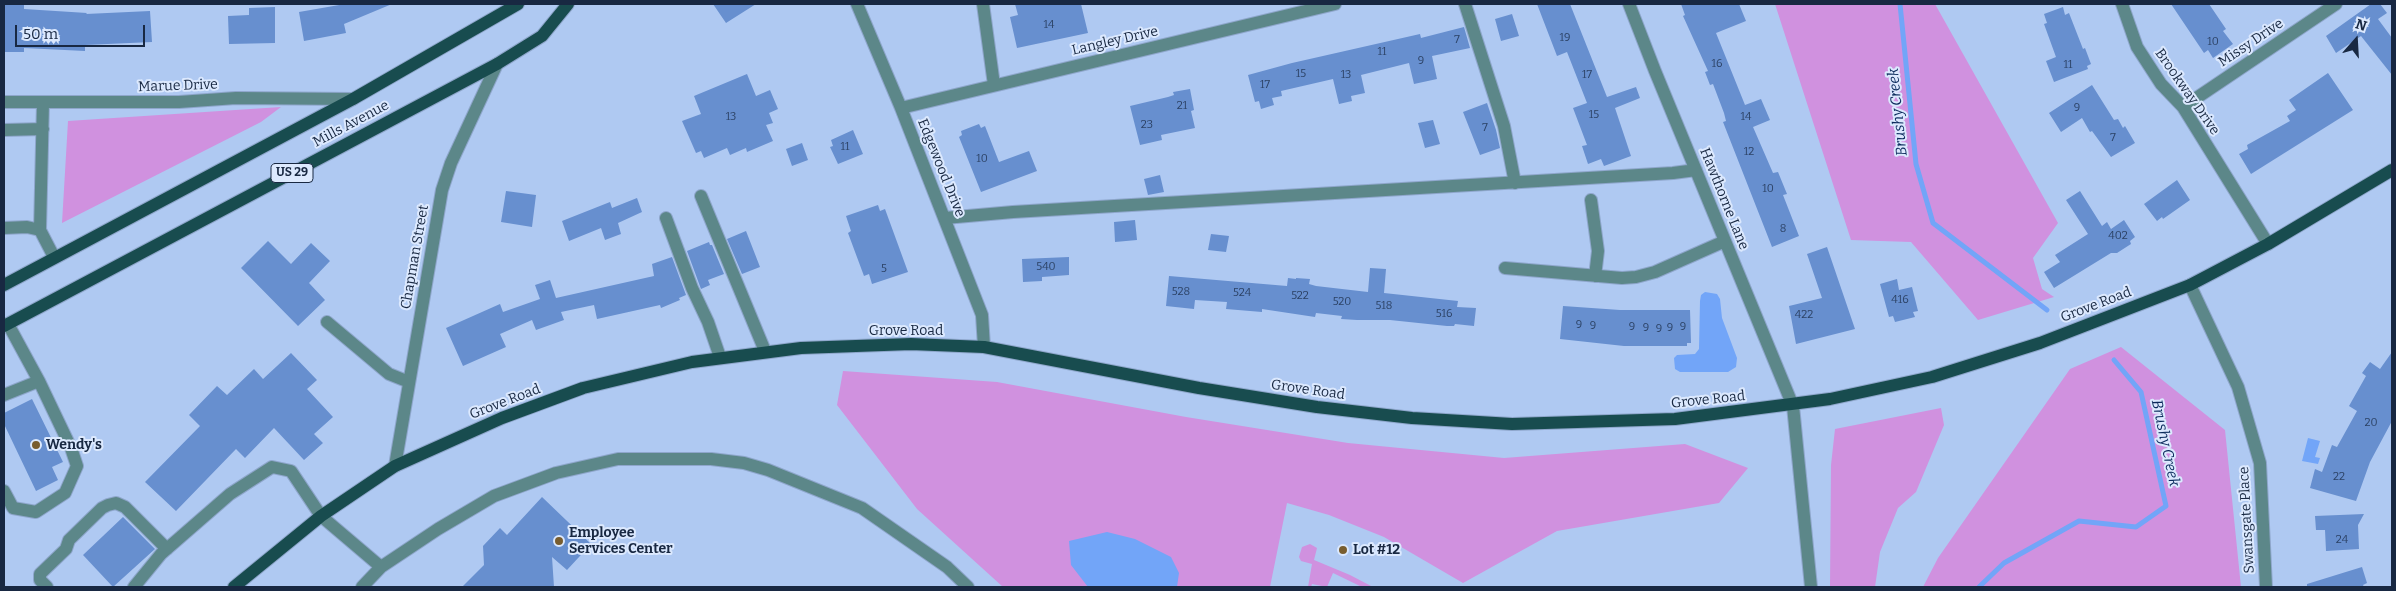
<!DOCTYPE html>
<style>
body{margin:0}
#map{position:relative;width:2396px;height:591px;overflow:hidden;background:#afc9f2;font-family:Bitter,serif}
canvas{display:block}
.frame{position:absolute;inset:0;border:5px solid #182842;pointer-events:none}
.north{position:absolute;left:2331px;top:15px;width:50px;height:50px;-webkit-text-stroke:4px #dce9fe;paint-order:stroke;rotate:19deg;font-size:14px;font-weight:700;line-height:20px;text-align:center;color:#182842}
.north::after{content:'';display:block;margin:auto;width:18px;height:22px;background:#182842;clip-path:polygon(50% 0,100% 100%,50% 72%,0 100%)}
.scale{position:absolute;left:15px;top:25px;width:130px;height:22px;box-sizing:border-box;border:2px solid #182842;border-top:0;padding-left:6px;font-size:15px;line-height:18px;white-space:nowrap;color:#182842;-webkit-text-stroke:4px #dce9fe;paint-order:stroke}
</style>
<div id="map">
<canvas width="2396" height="591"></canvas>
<div class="frame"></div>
<div class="north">N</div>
<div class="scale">50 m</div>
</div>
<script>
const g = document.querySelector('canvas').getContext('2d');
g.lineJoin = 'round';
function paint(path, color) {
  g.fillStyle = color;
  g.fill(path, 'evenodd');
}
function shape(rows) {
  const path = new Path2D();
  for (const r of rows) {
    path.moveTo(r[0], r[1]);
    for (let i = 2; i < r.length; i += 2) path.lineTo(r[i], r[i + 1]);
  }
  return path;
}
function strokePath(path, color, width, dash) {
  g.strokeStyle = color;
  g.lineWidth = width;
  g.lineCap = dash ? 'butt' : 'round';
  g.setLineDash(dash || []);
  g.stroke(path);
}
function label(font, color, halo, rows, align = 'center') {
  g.font = font + ' Bitter,serif';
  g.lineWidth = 4;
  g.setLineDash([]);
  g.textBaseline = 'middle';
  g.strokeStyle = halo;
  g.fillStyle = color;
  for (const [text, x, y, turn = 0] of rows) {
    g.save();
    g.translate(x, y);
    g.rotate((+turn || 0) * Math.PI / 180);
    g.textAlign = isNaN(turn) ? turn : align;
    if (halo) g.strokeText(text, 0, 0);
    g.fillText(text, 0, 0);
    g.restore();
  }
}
paint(shape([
 [1775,4,1935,4,2058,223,2033,258,2042,289,2054,297,1978,320,1911,242,1851,240],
 [281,107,261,122,62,223,68,121],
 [2121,347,2225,430,2241,587,1923,587,1938,558,2070,369],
 [843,371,997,382,1186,417,1348,443,1504,458,1685,444,1748,468,1719,503,1557,531,1463,583,1384,537,1329,515,1287,503,1270,587,1003,587,917,509,837,405],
 [1941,408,1944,425,1916,492,1898,508,1880,552,1875,587,1830,587,1831,465,1835,429],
 [1310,544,1317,548,1314,560,1350,575,1373,587,1362,587,1333,573,1327,587,1312,584,1311,587,1308,587,1312,564,1301,561,1299,557,1302,547]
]), '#d091df');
paint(shape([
 [1705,292,1717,294,1720,299,1722,318,1737,358,1736,367,1728,372,1680,372,1675,369,1674,358,1677,355,1695,354,1699,349,1700,301,1701,295],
 [2308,438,2320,441,2315,457,2320,458,2318,464,2302,461],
 [1107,532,1135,539,1171,557,1179,573,1177,587,1088,587,1071,565,1069,541]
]), '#72a5f8');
strokePath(shape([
 [1900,4,1916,164,1933,223,2047,310],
 [1979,587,2004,563,2079,521,2136,527,2166,506,2141,392,2114,360]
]), '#72a5f8', 5);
paint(shape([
 [24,4,24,9,87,13,86,14,150,11,152,42,85,45,85,51,24,48,24,52,4,52,4,5],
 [345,4,392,4,344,24,346,33,304,41,299,12],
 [713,4,756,4,726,23],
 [1015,4,1081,4,1088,33,1017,48,1010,17,1018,15],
 [1537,4,1570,4,1607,97,1636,87,1640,98,1615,108,1631,156,1604,166,1601,159,1588,164,1582,146,1587,145,1573,108,1587,103,1567,52,1557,56],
 [1681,4,1739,4,1746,21,1716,33,1745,105,1761,99,1770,120,1753,127,1773,173,1778,172,1787,194,1783,195,1799,236,1772,247,1723,122,1726,121,1724,113,1713,84,1710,85,1705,72,1708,71,1683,16,1685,15],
 [2171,4,2209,4,2226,29,2223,31,2233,44,2213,58,2208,50,2204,53],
 [2371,4,2380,4,2387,13,2378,19,2392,38,2392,75,2361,36,2336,53,2326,36],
 [275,7,275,43,229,44,228,16,249,15,249,8],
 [2063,7,2065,15,2069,13,2083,49,2085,48,2091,64,2087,66,2088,69,2054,82,2046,61,2056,57,2044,24,2047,23,2044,14],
 [1512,14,1519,36,1501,41,1495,19],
 [1464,27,1470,48,1432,56,1437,79,1414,84,1409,63,1361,75,1365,93,1351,96,1352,101,1339,104,1333,79,1281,91,1282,96,1272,98,1274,105,1261,109,1259,101,1255,102,1248,75,1292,63,1420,34,1421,38],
 [2328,73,2353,110,2251,174,2239,154,2248,149,2247,145,2290,121,2287,116,2296,110,2289,100],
 [747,74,756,96,770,90,778,109,769,113,773,123,766,125,773,141,747,152,746,148,730,155,727,148,704,158,701,151,696,153,682,121,701,114,694,96],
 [2092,85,2114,120,2118,119,2123,128,2125,126,2135,143,2111,157,2092,131,2090,132,2082,118,2061,132,2049,113],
 [1190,89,1194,110,1191,111,1195,128,1161,135,1162,140,1140,145,1130,106,1168,97,1174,95,1173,92],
 [1487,103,1496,130,1500,148,1480,155,1463,112],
 [1433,120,1440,144,1425,148,1418,123],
 [979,124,981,128,985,126,999,162,1029,151,1037,171,981,192,959,137,962,135,961,131],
 [853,130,863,154,838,164,830,147,833,146,831,140],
 [802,143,808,160,792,166,786,149],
 [1160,175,1164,192,1148,195,1144,179],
 [2177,180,2190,200,2163,219,2162,217,2157,221,2144,204],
 [506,191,536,195,532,227,501,222],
 [2080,191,2102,226,2107,222,2111,229,2124,220,2135,237,2130,241,2131,244,2117,253,2111,253,2054,288,2044,272,2060,262,2055,255,2088,234,2066,200],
 [637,198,642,212,618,223,621,234,605,240,601,228,569,241,562,221,610,202,612,208],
 [878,205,880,211,885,209,908,272,872,284,869,274,864,276,848,233,851,231,846,216],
 [1135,220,1137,240,1115,242,1114,222],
 [746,231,760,267,742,274,727,239],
 [1211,234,1229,236,1226,252,1208,250],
 [268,241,291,264,311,243,330,261,309,283,325,300,298,326,241,268],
 [709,242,710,245,712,245,724,274,708,280,710,285,701,289,687,251],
 [1827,247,1855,329,1796,344,1789,306,1822,298,1807,254],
 [672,257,686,295,679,298,680,300,661,308,660,305,597,319,594,305,561,312,564,320,536,330,532,320,500,334,506,347,463,366,446,328,500,304,503,312,540,299,535,285,550,280,556,298,654,276,652,264],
 [1069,257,1069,275,1042,277,1042,281,1023,282,1022,259],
 [1370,268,1386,269,1384,293,1458,301,1457,307,1476,308,1474,326,1455,324,1454,326,1447,326,1390,320,1357,320,1341,319,1342,316,1316,313,1315,317,1262,309,1262,312,1226,309,1227,302,1195,300,1194,309,1166,306,1169,276,1287,286,1288,278,1296,279,1296,278,1310,279,1309,284,1316,286,1368,292],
 [1897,279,1899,290,1912,287,1918,311,1913,312,1915,317,1895,322,1893,316,1889,317,1880,284],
 [1563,306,1620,310,1690,310,1691,343,1687,343,1687,346,1624,346,1560,339],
 [2392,352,2392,421,2370,462,2356,501,2310,488,2315,469,2322,472,2332,445,2337,447,2357,411,2349,406,2366,376,2362,373,2370,362,2380,369],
 [291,353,317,380,307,389,333,417,314,434,323,443,304,460,274,428,245,458,236,449,176,511,145,482,200,426,189,415,217,386,227,395,254,369,263,379],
 [32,399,63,462,52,467,58,480,36,491,4,424,4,413],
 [542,497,591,544,567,570,552,557,554,587,462,587,484,565,483,546,500,528,507,535],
 [2364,514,2358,525,2359,549,2326,551,2325,530,2316,530,2315,516],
 [123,517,155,549,113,587,83,555],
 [2362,567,2367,583,2363,585,2364,587,2307,587,2307,584]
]), '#678fcf');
const minor = shape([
 [857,4,901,108,982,315,984,347],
 [983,4,994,85],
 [1465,4,1504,126,1515,183],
 [1629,4,1655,71,1793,406,1811,587],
 [2122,4,2137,47,2161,84,2183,107,2268,244],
 [4,102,179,102,236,98,353,99],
 [2183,107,2336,4],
 [901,108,1335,4],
 [4,130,43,129],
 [701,196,765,351],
 [1591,200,1598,251,1595,276],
 [666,218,692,288,708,322,720,357],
 [945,218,1013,212,1673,173,1696,170],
 [4,228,27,227,40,230,54,257],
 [40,230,43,102],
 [1505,268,1622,278,1636,277,1655,272,1725,241],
 [2190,285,2238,387,2260,463,2266,587],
 [327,322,389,374,409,382],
 [4,395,39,381,8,324],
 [395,466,442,190,451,163,497,64],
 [4,491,13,508,36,512,65,493,77,466,71,448,39,381],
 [47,587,40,580,40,574,66,549,69,540,102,508,108,505,116,503,125,507,167,549],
 [134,587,161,554,230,494,272,467,291,471,321,516,381,567],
 [362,587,381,567,438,529,494,496,556,473,618,459,711,459,744,463,768,470,862,508,947,567,968,587]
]);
const major = shape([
 [4,285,353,99,518,4],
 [4,326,497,64,542,36,568,4],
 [234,587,321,516,395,466,502,418,583,388,692,362,801,348,911,344,984,347,1199,388,1317,407,1412,418,1512,424,1675,419,1830,399,1932,377,2040,343,2190,285,2268,244,2392,170]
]);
strokePath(minor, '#8ea6cb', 14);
strokePath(major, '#8ea6cb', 14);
strokePath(minor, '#5c8789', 12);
strokePath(major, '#184c4f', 12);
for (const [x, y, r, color] of [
 [36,445,5,"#785d2f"],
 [559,541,5,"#785d2f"],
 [1343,550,5,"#785d2f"]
]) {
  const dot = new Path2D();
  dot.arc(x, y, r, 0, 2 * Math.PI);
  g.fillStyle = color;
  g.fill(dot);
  strokePath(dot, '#dce9fe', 2);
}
label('11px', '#2c4265', null, [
 ["14",1049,25],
 ["19",1565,38],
 ["7",1457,40],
 ["10",2213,42],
 ["11",1382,52],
 ["9",1421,61],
 ["16",1717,64],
 ["11",2068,65],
 ["15",1301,74],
 ["13",1346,75],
 ["17",1587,75],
 ["17",1265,85],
 ["21",1182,106],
 ["9",2077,108],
 ["15",1594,115],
 ["13",731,117],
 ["14",1746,117],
 ["23",1147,125],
 ["7",1485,128],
 ["7",2113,138],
 ["11",845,147],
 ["12",1749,152],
 ["10",982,159],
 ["10",1768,189],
 ["8",1783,229],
 ["402",2118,236],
 ["540",1046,267],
 ["5",884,269],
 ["528",1181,292],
 ["524",1242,293],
 ["522",1300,296],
 ["416",1900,300],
 ["520",1342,302],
 ["518",1384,306],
 ["516",1444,314],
 ["422",1804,315],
 ["9",1579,325],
 ["9",1593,326],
 ["9",1632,327],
 ["9",1683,327],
 ["9",1646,328],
 ["9",1670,328],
 ["9",1659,329],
 ["20",2371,423],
 ["22",2339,477],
 ["24",2342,540]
]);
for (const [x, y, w] of [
 [292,173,42]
]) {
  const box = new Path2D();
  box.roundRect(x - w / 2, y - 9.5, w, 19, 4);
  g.fillStyle = '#dce9fe';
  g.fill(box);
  strokePath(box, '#182842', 1);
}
label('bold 12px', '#182842', null, [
 ["US 29",292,173]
]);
label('14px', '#182842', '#dce9fe', [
 ["Langley Drive",1115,41,-13],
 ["Missy Drive",2251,43,-34],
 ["Marue Drive",178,86,-2],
 ["Brookway Drive",2187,92,55],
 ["Mills Avenue",351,124,-28],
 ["Edgewood Drive",941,168,68],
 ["Hawthorne Lane",1724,199,68],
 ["Chapman Street",415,257,-80],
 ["Grove Road",2096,305,-21],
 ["Grove Road",906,331],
 ["Grove Road",1308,390,8],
 ["Grove Road",1708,400,-6],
 ["Grove Road",505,402,-21],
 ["Swansgate Place",2247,520,-93]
]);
label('bold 14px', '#182842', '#dce9fe', [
 ["Wendy's",46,445],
 ["Employee",569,533],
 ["Services Center",569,549],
 ["Lot #12",1353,550]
], 'left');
label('italic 15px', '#09295b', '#dce9fe', [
 ["Brushy Creek",1898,112,-96],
 ["Brushy Creek",2165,443,78]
]);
</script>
